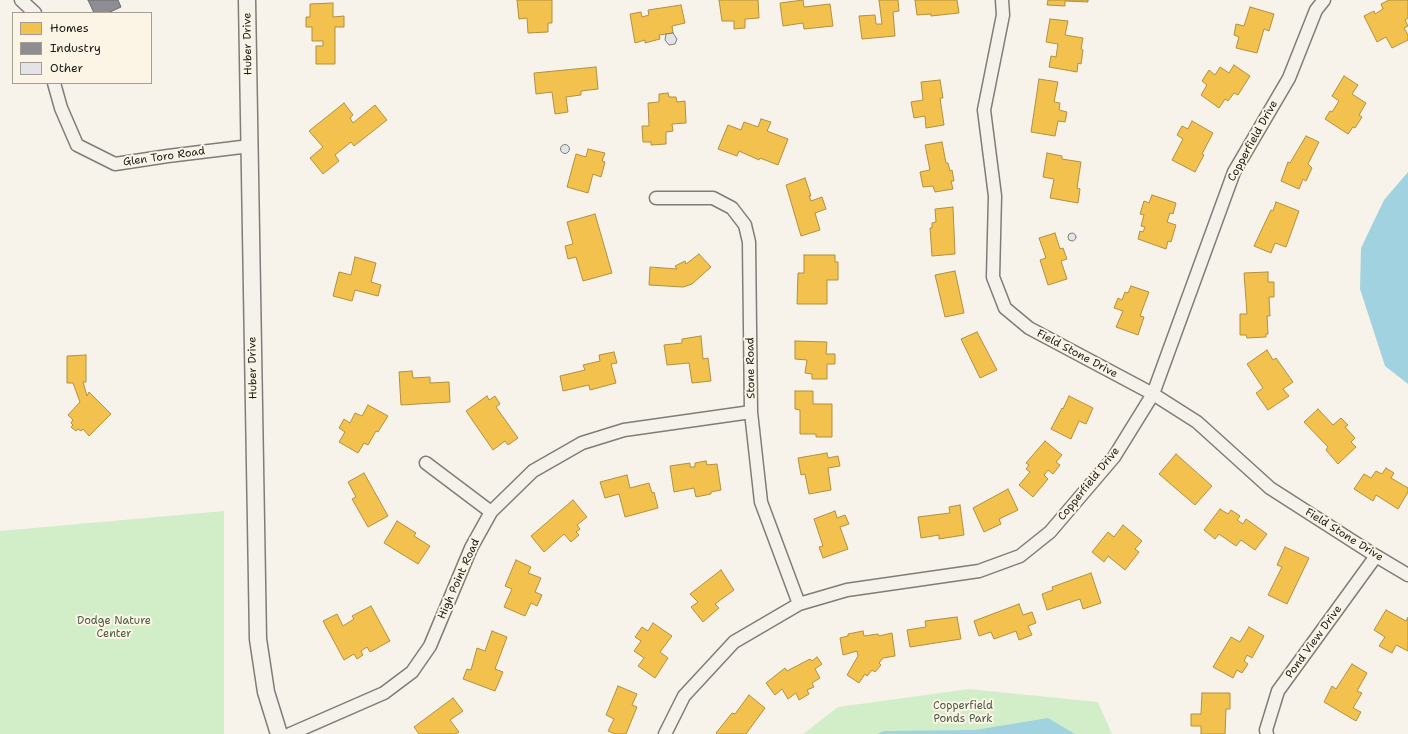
<!DOCTYPE html>
<style>
body{margin:0}
#map{position:relative;width:1408px;height:734px;overflow:hidden;background:#f7f3ea;font-family:"Shantell Sans",sans-serif}
canvas{display:block}
.legend{position:absolute;left:12px;top:12px;width:140px;height:72px;box-sizing:border-box;background:#fcf5e5;border:1px solid #a29e95;margin:0;padding:5px 7px;list-style:none;font-size:12px;color:#1c1c1c}
.legend li{display:flex;align-items:center;gap:8px;height:20px}
.legend b{width:20px;border:1px solid #a29e95}
</style>
<div id="map">
<canvas width="1408" height="734"></canvas>
<ul class="legend">
<li><b style="height:11px;background:#f2c14e"></b>Homes</li>
<li><b style="height:11px;background:#8d8d92"></b>Industry</li>
<li><b style="height:11px;background:#e2e4e7"></b>Other</li>
</ul>
</div>
<script>
const g = document.querySelector('canvas').getContext('2d');
g.lineJoin = 'round';
function paint(path, color) {
  g.fillStyle = color;
  g.fill(path, 'evenodd');
}
function shape(rows) {
  const path = new Path2D();
  for (const r of rows) {
    if (r.length === 3) {
      path.moveTo(r[0] + r[2], r[1]);
      path.arc(r[0], r[1], r[2], 0, 2 * Math.PI);
      continue;
    }
    path.moveTo(r[0], r[1]);
    for (let i = 2; i < r.length; i += 2) path.lineTo(r[i], r[i + 1]);
  }
  return path;
}
function strokePath(path, color, width, dash) {
  g.strokeStyle = color;
  g.lineWidth = width;
  g.lineCap = dash ? 'butt' : 'round';
  g.setLineDash(dash || []);
  g.stroke(path);
}
function label(font, color, halo, rows, align = 'center') {
  g.font = font + ' "Shantell Sans",sans-serif';
  g.lineWidth = 4;
  g.setLineDash([]);
  g.textBaseline = 'middle';
  g.strokeStyle = halo;
  g.fillStyle = color;
  for (const [text, x, y, turn = 0] of rows) {
    g.save();
    g.translate(x, y);
    g.rotate((+turn || 0) * Math.PI / 180);
    g.textAlign = isNaN(turn) ? turn : align;
    if (halo) g.strokeText(text, 0, 0);
    g.fillText(text, 0, 0);
    g.restore();
  }
}
paint(shape([
 [224,511,224,734,0,734,0,531],
 [969,689,1098,702,1112,734,803,734,838,707]
]), '#d2eec8');
paint(shape([
 [1408,172,1408,384,1385,366,1360,289,1361,248,1384,200],
 [1048,718,1075,734,877,734,884,731,975,730]
]), '#a0d3df');
const homes = shape([
 [517,0,552,0,552,23,548,23,548,32,528,33,527,18,519,19,517,0],
 [719,0,758,0,759,18,745,19,745,28,734,29,734,21,722,21,719,0],
 [803,0,804,7,830,4,833,26,804,29,803,23,783,26,780,3,803,0],
 [879,0,898,0,899,11,893,12,895,36,862,39,859,16,875,15,876,24,882,24,879,0],
 [915,0,957,0,959,13,931,16,931,14,917,15,915,0],
 [1048,0,1088,0,1088,2,1065,1,1065,6,1047,5,1048,0],
 [1389,0,1408,0,1408,18,1405,20,1408,26,1404,28,1408,35,1408,40,1392,48,1386,37,1377,42,1364,16,1374,11,1375,14,1383,9,1381,4,1389,0],
 [333,3,333,17,344,16,344,27,335,27,335,64,316,64,316,46,323,46,323,41,312,41,312,27,306,27,306,17,310,17,310,4,333,3],
 [681,5,685,23,672,26,673,33,659,35,660,39,645,43,645,40,635,43,630,14,641,12,642,17,649,15,648,10,681,5],
 [1250,7,1274,14,1269,31,1264,29,1257,53,1236,48,1239,37,1234,35,1236,24,1244,26,1250,7],
 [1050,19,1068,21,1065,35,1083,38,1081,49,1083,50,1081,64,1078,63,1077,72,1049,67,1051,56,1056,57,1058,44,1046,42,1050,19],
 [1234,65,1250,76,1238,95,1234,93,1228,101,1225,99,1219,108,1201,95,1207,85,1202,81,1209,70,1215,75,1220,67,1229,73,1234,65],
 [596,67,598,89,581,91,581,95,566,97,568,112,555,114,552,92,536,94,534,73,596,67],
 [1344,76,1358,85,1352,94,1366,103,1359,115,1362,117,1355,128,1353,127,1348,134,1325,119,1330,111,1332,112,1339,101,1332,96,1344,76],
 [1039,79,1058,82,1054,102,1060,103,1059,110,1067,112,1065,122,1058,121,1055,136,1031,132,1039,79],
 [940,80,943,98,940,98,944,125,926,128,925,116,914,118,911,102,923,100,921,82,940,80],
 [668,93,669,97,676,97,677,102,685,101,686,123,672,124,673,131,666,132,666,144,651,145,651,142,643,142,642,126,649,126,648,103,659,102,659,94,668,93],
 [344,103,353,115,350,118,353,123,375,105,387,120,354,146,351,142,335,155,339,161,323,174,310,158,323,147,309,131,344,103],
 [761,119,771,122,767,131,788,139,778,165,760,158,759,160,739,151,737,156,718,149,728,125,741,130,744,122,758,127,761,119],
 [1192,121,1213,133,1202,154,1204,155,1195,172,1172,160,1183,139,1177,135,1182,126,1188,129,1192,121],
 [1306,136,1319,142,1308,164,1312,168,1306,181,1303,179,1299,189,1281,181,1288,162,1290,163,1306,136],
 [942,142,946,163,948,163,950,171,952,170,954,181,951,181,953,189,935,192,933,186,923,187,920,172,930,170,925,145,942,142],
 [588,149,605,153,602,161,605,162,601,177,593,174,588,193,567,187,576,154,586,157,588,149],
 [1047,153,1062,156,1062,159,1081,162,1077,188,1080,189,1078,203,1050,198,1054,179,1043,177,1047,153],
 [805,178,811,196,809,196,811,201,822,197,826,209,815,213,820,230,801,236,786,185,805,178],
 [1152,195,1176,203,1173,214,1170,213,1167,222,1176,225,1171,242,1168,241,1166,249,1138,239,1140,231,1143,232,1145,227,1141,226,1144,215,1140,214,1144,201,1149,203,1152,195],
 [1276,202,1299,211,1286,247,1275,243,1271,253,1254,246,1271,210,1273,211,1276,202],
 [953,207,955,254,932,256,930,228,932,228,932,223,936,222,935,209,953,207],
 [595,214,612,273,583,281,576,257,568,259,565,246,573,244,567,222,595,214],
 [1055,233,1060,249,1063,248,1067,259,1061,261,1067,279,1048,285,1040,260,1046,258,1039,238,1055,233],
 [699,254,711,267,692,284,683,287,649,285,650,267,677,269,675,266,685,261,686,264,699,254],
 [804,255,835,255,835,262,838,262,838,280,827,280,827,304,797,304,798,273,804,273,804,255],
 [355,257,376,263,371,282,381,285,378,296,355,290,352,301,333,296,339,272,351,275,355,257],
 [955,271,964,313,945,317,935,275,955,271],
 [1268,272,1268,282,1274,282,1274,297,1269,297,1270,316,1267,316,1268,334,1266,334,1266,337,1247,338,1246,335,1240,335,1240,314,1247,314,1244,273,1268,272],
 [1131,286,1149,292,1140,316,1144,317,1138,335,1116,327,1123,311,1114,308,1118,298,1122,300,1125,292,1128,293,1131,286],
 [977,332,997,370,980,378,961,339,977,332],
 [701,336,703,359,708,358,711,381,692,383,689,363,667,365,664,345,682,343,682,339,701,336],
 [795,341,827,342,826,354,835,354,835,364,827,364,827,379,812,379,812,374,805,373,807,360,795,359,795,341],
 [1267,350,1273,360,1276,358,1293,382,1283,389,1289,396,1268,410,1256,393,1263,388,1247,364,1267,350],
 [614,352,617,363,611,364,616,383,590,390,589,385,563,391,560,376,585,370,583,365,600,361,599,355,614,352],
 [86,355,86,382,83,382,87,396,89,392,111,414,89,436,83,429,81,431,78,429,76,431,71,427,73,425,71,423,73,420,68,415,80,402,73,383,67,383,67,356,86,355],
 [412,371,413,378,430,377,430,383,449,382,450,402,401,405,399,372,412,371],
 [795,391,813,391,813,404,832,404,832,437,816,437,816,434,800,434,800,410,795,409,795,391],
 [487,396,489,400,495,396,500,404,496,407,518,438,508,445,505,441,493,450,466,411,487,396],
 [1069,396,1093,408,1086,424,1079,421,1071,439,1051,429,1062,408,1063,409,1069,396],
 [368,405,388,416,378,432,376,431,368,445,364,443,358,453,339,442,345,432,339,428,344,419,350,423,355,413,362,416,368,405],
 [1318,409,1333,425,1341,418,1348,425,1345,427,1355,438,1351,442,1356,447,1338,464,1326,450,1328,447,1304,422,1318,409],
 [1045,441,1062,455,1056,462,1060,465,1053,474,1048,470,1044,475,1048,479,1033,497,1019,485,1030,472,1026,469,1029,465,1026,463,1045,441],
 [827,453,828,458,838,456,840,466,828,468,831,490,809,494,805,474,801,475,798,458,827,453],
 [1176,454,1212,486,1195,505,1159,474,1176,454],
 [706,461,707,465,717,464,721,490,711,492,711,494,696,497,694,488,674,492,670,466,690,463,690,467,695,467,695,463,706,461],
 [1386,468,1394,473,1391,478,1408,488,1408,492,1398,509,1376,495,1373,501,1354,489,1364,474,1371,478,1376,471,1382,474,1386,468],
 [364,473,388,516,368,527,352,499,356,497,348,482,364,473],
 [627,475,630,488,649,483,652,493,654,492,658,508,625,517,619,494,605,498,600,482,627,475],
 [1008,489,1018,510,999,519,1001,524,984,532,973,508,1008,489],
 [573,500,587,517,577,525,580,529,576,532,579,535,571,542,564,534,544,552,531,536,573,500],
 [960,505,964,535,939,539,939,535,921,538,918,517,950,513,949,507,960,505],
 [1220,509,1228,514,1231,510,1240,516,1237,520,1243,524,1246,519,1267,534,1255,550,1241,540,1236,546,1219,534,1215,539,1204,530,1220,509],
 [835,511,837,518,845,515,849,524,840,527,848,549,823,558,819,547,823,546,814,519,835,511],
 [397,521,416,533,414,536,430,546,418,564,384,543,397,521],
 [1123,525,1142,541,1135,549,1139,552,1125,570,1108,556,1104,562,1092,552,1108,532,1114,537,1123,525],
 [1285,547,1309,558,1287,604,1268,595,1282,567,1277,565,1285,547],
 [516,560,531,567,528,573,541,578,535,592,542,595,537,606,531,603,525,616,504,607,512,589,505,586,516,560],
 [721,570,734,590,715,604,719,608,703,622,691,607,698,602,690,594,721,570],
 [1091,573,1101,603,1083,609,1080,599,1047,610,1042,594,1053,590,1052,587,1091,573],
 [1019,604,1023,615,1032,612,1036,623,1028,626,1032,635,1019,640,1016,631,994,639,991,632,979,636,974,621,1019,604],
 [371,606,390,641,370,652,367,647,361,651,363,655,357,659,354,654,344,660,323,621,337,614,343,626,354,619,352,616,371,606],
 [1386,610,1406,621,1408,617,1408,651,1396,645,1392,653,1379,646,1385,637,1374,630,1386,610],
 [957,617,961,639,910,647,907,630,926,627,925,621,957,617],
 [653,623,672,636,660,652,668,658,655,678,638,666,644,658,634,651,641,641,635,637,642,627,648,631,653,623],
 [1249,627,1264,636,1252,658,1247,655,1244,661,1248,664,1242,673,1237,670,1233,678,1213,667,1231,637,1240,642,1249,627],
 [492,631,507,637,495,669,503,672,495,691,463,679,467,669,471,670,477,648,485,651,492,631],
 [863,631,864,636,878,634,879,636,892,633,895,656,883,658,879,663,881,665,875,672,872,670,867,676,865,674,859,683,847,675,858,656,857,651,843,655,840,638,848,636,848,634,863,631],
 [817,657,822,664,815,669,820,678,812,683,814,687,807,690,809,694,799,700,796,693,788,699,782,689,775,695,766,683,785,668,787,671,810,659,812,661,817,657],
 [1352,664,1367,673,1357,691,1362,693,1353,708,1361,712,1356,721,1324,702,1332,686,1336,689,1352,664],
 [618,686,637,694,632,705,637,707,626,734,615,734,608,731,614,719,606,715,618,686],
 [1202,693,1230,693,1230,709,1226,709,1225,734,1201,734,1201,726,1191,726,1191,714,1201,714,1202,693],
 [749,695,765,708,746,734,718,734,716,733,732,713,735,714,749,695],
 [453,698,463,711,450,720,459,732,455,734,419,734,414,727,453,698]
]);
paint(homes, '#f2c14e');
strokePath(homes, '#b2903f', 1);
const industry = shape([
 [88,0,118,0,121,7,108,13,94,13,88,0]
]);
paint(industry, '#8d8d92');
strokePath(industry, '#6b6b6f', 1);
const building = shape([
 [673,33,677,39,675,44,669,45,665,40,666,34,673,33],
 [565,149,4.5],
 [1072,237,4]
]);
paint(building, '#e2e4e7');
strokePath(building, '#7f7d79', 1);
const street = shape([
 [21,0,35,13],
 [1002,0,1003,15,984,110,995,196,993,277,1005,308,1029,328,1153,394,1197,422,1270,488,1376,556,1408,575],
 [54,83,61,108,77,145,115,164,168,156,250,146],
 [656,198,713,198,732,208,745,225,749,242,751,412,761,502,799,604],
 [426,463,491,512],
 [290,734,384,693,412,672,430,646,471,548,491,512,533,471,582,443,624,430,751,412],
 [665,734,684,696,734,642,799,604,847,590,979,571,1020,556,1050,532,1114,457,1153,394,1234,172,1289,78,1316,10,1324,0],
 [1267,734,1266,730,1278,691,1376,556]
]);
const secondary = shape([
 [247,0,258,639,266,692,279,734]
]);
strokePath(street, '#7f7d79', 15);
strokePath(secondary, '#7f7d79', 19);
strokePath(street, '#f5f2ec', 12);
strokePath(secondary, '#f5f2ec', 16);
label('11px', '#1c1c1c', '#fcf5e5', [
 ["Huber Drive",248,44,-91],
 ["Copperfield Drive",1253,141,-61],
 ["Glen Toro Road",164,157,-8],
 ["Field Stone Drive",1077,354,28],
 ["Huber Drive",253,368,-91],
 ["Stone Road",751,368,-91],
 ["Copperfield Drive",1089,484,-51],
 ["Field Stone Drive",1344,535,32],
 ["High Point Road",459,579,-66],
 ["Pond View Drive",1314,642,-54]
]);
label('11px', '#4a5a48', '#fcf5e5', [
 ["Dodge Nature",114,621],
 ["Center",114,634],
 ["Copperfield",963,706],
 ["Ponds Park",963,719]
]);
</script>
